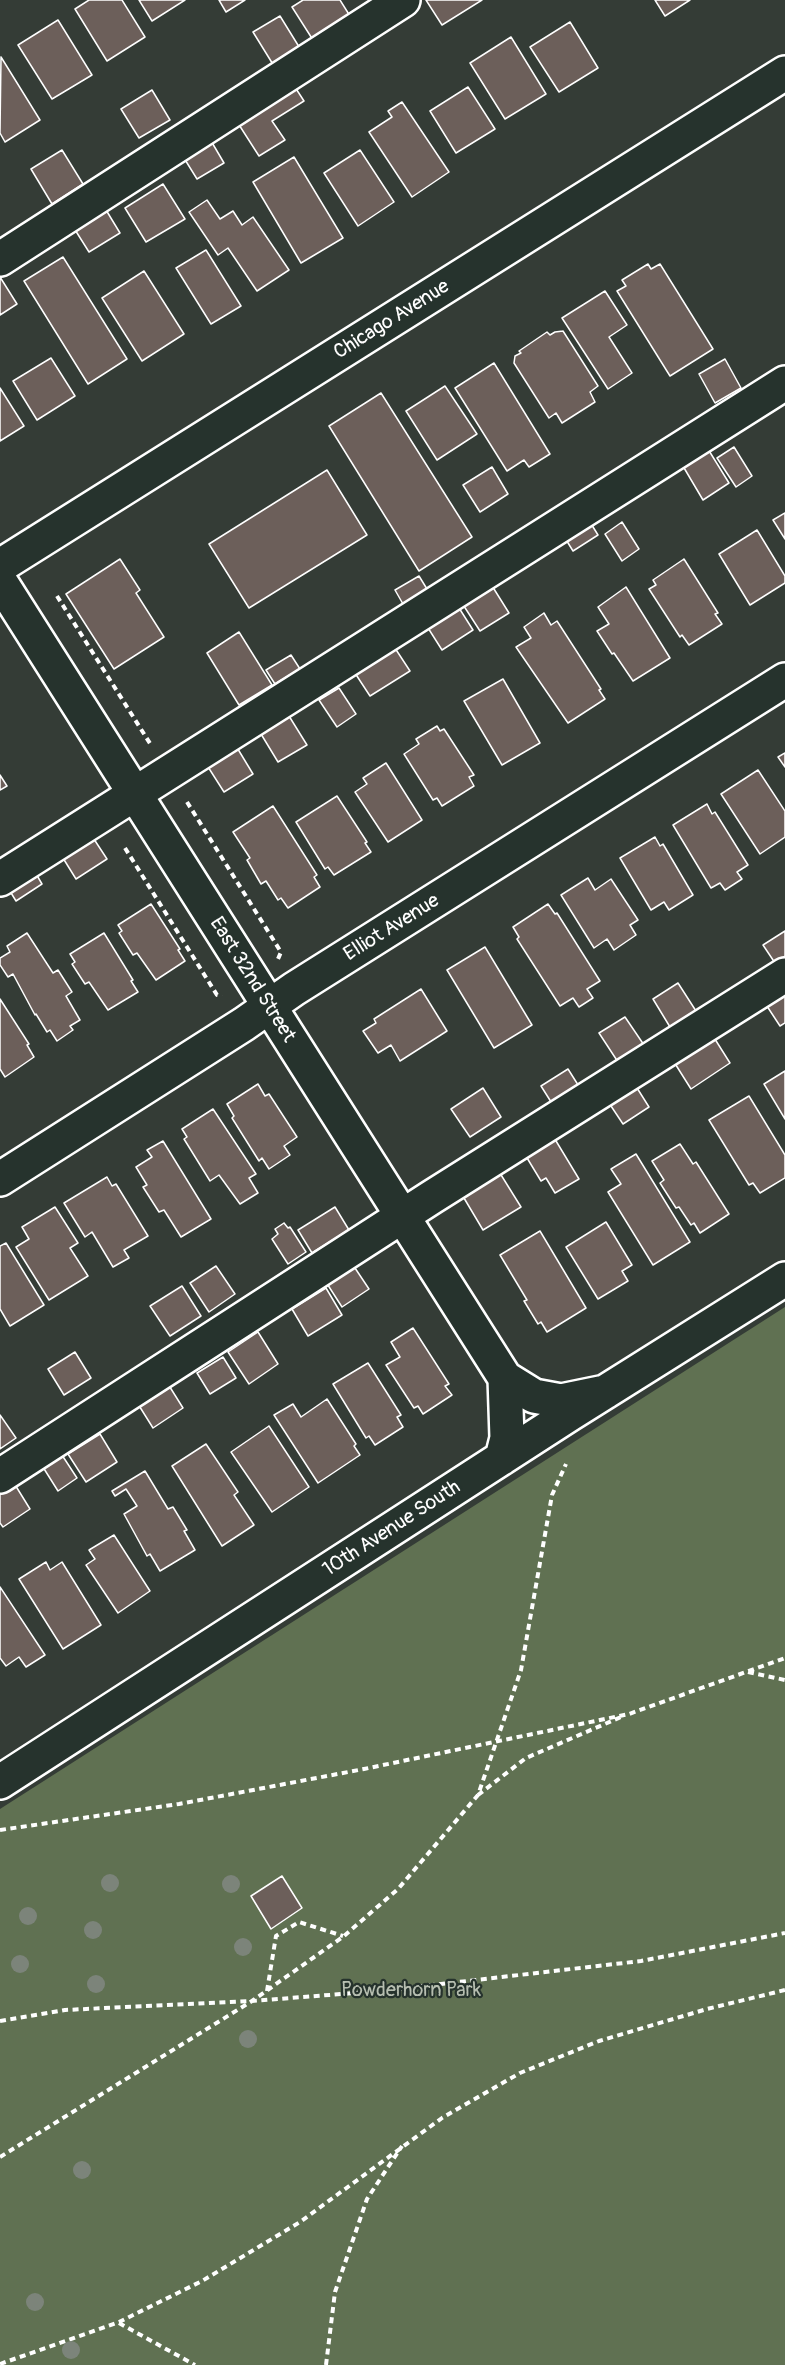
<!DOCTYPE html>
<style>
body{margin:0}
canvas{display:block;background:#343c36}
</style>
<canvas width="785" height="2365"></canvas>
<script>
const g = document.querySelector('canvas').getContext('2d');
g.lineJoin = 'round';
function paint(path, color) {
  g.fillStyle = color;
  g.fill(path, 'evenodd');
}
function shape(rows) {
  const path = new Path2D();
  for (const r of rows) {
    path.moveTo(r[0], r[1]);
    for (let i = 2; i < r.length; i += 2) path.lineTo(r[i], r[i + 1]);
  }
  return path;
}
function strokePath(path, color, width, dash) {
  g.strokeStyle = color;
  g.lineWidth = width;
  g.lineCap = dash ? 'butt' : 'round';
  g.setLineDash(dash || []);
  g.stroke(path);
}
function label(font, color, halo, rows, align = 'center') {
  g.font = font + ' Pangolin,sans-serif';
  g.lineWidth = 4.5;
  g.setLineDash([]);
  g.textBaseline = 'middle';
  g.strokeStyle = halo;
  g.fillStyle = color;
  for (const [text, x, y, turn = 0] of rows) {
    g.save();
    g.translate(x, y);
    g.rotate((+turn || 0) * Math.PI / 180);
    g.textAlign = isNaN(turn) ? turn : align;
    if (halo) g.strokeText(text, 0, 0);
    g.fillText(text, 0, 0);
    g.restore();
  }
}
paint(shape([
 [785,1307,785,2365,0,2365,0,1809]
]), '#607152');
const building = shape([
 [89,0,122,0,145,37,107,61,75,9,89,0],
 [139,0,185,0,152,21,139,0],
 [219,0,245,0,226,12,219,0],
 [303,0,340,0,350,16,313,40,292,7,303,0],
 [426,0,482,0,442,25,426,0],
 [655,0,690,0,665,16,655,0],
 [280,16,301,50,274,66,253,32,280,16],
 [58,20,92,75,52,99,18,45,58,20],
 [570,22,598,68,559,92,530,47,570,22],
 [511,37,546,94,505,119,470,63,511,37],
 [1,57,40,120,5,142,0,133,1,57],
 [291,81,304,101,272,121,285,140,259,156,234,117,291,81],
 [468,87,495,129,456,153,430,111,468,87],
 [152,90,170,120,139,138,121,109,152,90],
 [402,102,449,172,412,197,369,132,392,117,388,111,402,102],
 [207,134,224,163,197,179,179,150,207,134],
 [62,150,83,184,52,204,31,169,62,150],
 [360,150,394,202,358,226,324,173,360,150],
 [294,157,343,238,301,263,253,182,294,157],
 [163,184,185,219,146,242,125,208,163,184],
 [207,200,220,219,233,211,242,225,253,217,289,270,257,291,228,248,218,255,189,212,207,200],
 [103,205,120,233,89,252,72,225,103,205],
 [206,250,241,306,211,324,176,268,206,250],
 [63,257,127,359,88,384,24,281,63,257],
 [648,264,651,269,660,264,713,349,670,376,617,291,626,286,622,280,648,264],
 [144,271,184,334,142,361,102,298,144,271],
 [0,277,17,304,0,315,0,277],
 [605,291,627,325,609,337,632,373,608,389,562,318,605,291],
 [563,331,598,386,590,392,595,402,562,423,556,413,549,418,514,363,515,356,521,353,519,351,547,332,550,335,555,332,563,331],
 [51,358,75,396,37,420,13,381,51,358],
 [725,359,741,388,715,403,699,374,725,359],
 [494,363,550,454,529,467,524,460,507,471,455,388,494,363],
 [445,386,477,434,437,460,406,411,445,386],
 [0,388,24,426,0,441,0,388],
 [381,393,472,537,419,571,329,426,381,393],
 [703,441,729,483,703,500,677,456,703,441],
 [734,447,752,476,736,487,717,458,734,447],
 [492,467,508,494,480,512,463,485,492,467],
 [327,470,367,535,249,608,209,544,327,470],
 [785,513,785,539,773,520,785,513],
 [585,514,598,535,573,551,560,530,585,514],
 [622,522,639,549,622,561,605,534,622,522],
 [757,530,785,576,785,583,750,605,719,554,757,530],
 [120,559,140,590,136,593,164,637,114,669,66,594,120,559],
 [684,559,718,613,715,614,722,624,689,645,682,635,680,637,649,589,656,585,653,580,684,559],
 [419,576,427,589,403,604,395,590,419,576],
 [489,581,509,613,480,631,460,600,489,581],
 [626,587,670,658,633,681,614,653,612,654,597,631,609,624,598,607,626,587],
 [454,600,473,630,442,650,423,620,454,600],
 [544,613,551,625,557,621,601,689,599,690,605,699,568,723,516,647,531,638,524,627,544,613],
 [239,632,272,685,239,705,207,653,239,632],
 [391,642,410,671,370,696,351,667,391,642],
 [291,655,300,669,275,684,266,670,291,655],
 [503,679,540,743,502,765,464,701,503,679],
 [339,688,356,714,337,727,319,700,339,688],
 [289,716,307,745,278,762,261,734,289,716],
 [437,726,440,731,444,729,474,775,469,777,474,786,442,806,437,798,433,800,404,754,419,744,416,739,437,726],
 [233,741,253,774,224,792,203,759,233,741],
 [785,753,785,767,778,757,785,753],
 [386,763,422,820,388,842,355,792,367,784,363,778,386,763],
 [758,770,785,811,785,837,760,854,721,794,758,770],
 [0,775,7,786,0,790,0,775],
 [337,796,367,842,365,843,371,852,334,875,328,867,325,869,296,822,337,796],
 [707,804,712,814,715,812,748,865,737,872,742,879,725,890,720,883,711,888,673,825,707,804],
 [273,806,317,875,314,877,320,887,288,908,281,898,278,900,266,881,261,884,247,860,250,858,233,832,273,806],
 [88,830,107,859,76,879,58,850,88,830],
 [655,837,660,846,663,844,693,895,669,910,664,902,651,910,620,858,655,837],
 [32,867,42,884,16,901,5,883,32,867],
 [588,878,595,890,611,879,638,920,630,925,636,935,614,950,607,939,594,948,561,895,588,878],
 [151,904,180,949,178,950,185,961,156,980,137,953,133,955,119,933,122,931,118,925,151,904],
 [548,904,555,914,557,913,600,981,587,989,593,998,579,1007,573,998,560,1006,517,939,519,937,513,927,548,904],
 [785,931,785,956,775,963,763,945,785,931],
 [27,933,53,973,58,970,72,992,66,996,80,1020,70,1026,73,1030,57,1041,50,1030,47,1032,36,1014,35,1015,13,974,8,977,0,965,0,958,10,952,7,946,27,933],
 [104,933,133,980,131,981,138,992,108,1010,89,982,85,984,72,964,75,962,70,954,104,933],
 [485,947,532,1025,494,1048,447,970,485,947],
 [785,982,785,1023,780,1026,761,997,785,982],
 [678,983,696,1011,670,1027,653,999,678,983],
 [421,989,447,1031,400,1061,391,1045,378,1053,363,1031,376,1023,374,1019,421,989],
 [0,999,29,1044,27,1045,34,1057,5,1077,0,1069,0,999],
 [625,1017,644,1045,618,1062,599,1033,625,1017],
 [713,1036,730,1063,691,1089,674,1062,713,1036],
 [568,1069,580,1088,553,1105,541,1086,568,1069],
 [785,1071,785,1119,764,1084,785,1071],
 [632,1080,649,1107,623,1124,605,1097,632,1080],
 [258,1084,265,1096,269,1094,297,1137,284,1146,290,1155,269,1169,262,1158,259,1161,232,1118,234,1116,227,1104,258,1084],
 [483,1088,501,1117,470,1137,451,1109,483,1088],
 [749,1096,785,1155,785,1178,760,1193,753,1183,749,1185,709,1120,749,1096],
 [213,1109,256,1174,249,1178,258,1193,240,1204,219,1175,210,1181,184,1139,187,1137,182,1129,213,1109],
 [550,1131,579,1179,555,1193,546,1178,541,1181,521,1148,550,1131],
 [163,1141,211,1219,181,1237,164,1210,159,1212,143,1187,147,1185,136,1167,152,1157,147,1150,163,1141],
 [680,1144,693,1164,696,1162,729,1214,700,1233,694,1223,691,1225,679,1207,676,1208,660,1183,664,1180,652,1161,680,1144],
 [636,1154,690,1242,653,1265,608,1192,621,1184,611,1169,636,1154],
 [498,1170,521,1207,483,1230,461,1193,498,1170],
 [107,1177,112,1186,116,1184,148,1236,124,1250,129,1258,113,1267,92,1232,85,1237,64,1203,107,1177],
 [55,1207,78,1243,70,1248,88,1276,49,1300,16,1247,29,1239,22,1227,55,1207],
 [335,1207,349,1230,312,1253,298,1230,335,1207],
 [606,1222,632,1265,622,1271,628,1281,598,1299,566,1247,606,1222],
 [284,1223,288,1228,290,1227,306,1252,288,1264,272,1239,278,1234,275,1229,284,1223],
 [540,1231,586,1308,547,1332,541,1322,538,1324,524,1301,527,1300,500,1255,540,1231],
 [6,1243,44,1305,10,1326,0,1309,0,1246,6,1243],
 [351,1262,369,1289,342,1307,324,1279,351,1262],
 [216,1266,235,1294,209,1312,190,1283,216,1266],
 [182,1286,201,1316,170,1336,150,1306,182,1286],
 [326,1288,342,1315,308,1336,292,1309,326,1288],
 [413,1328,449,1384,445,1386,452,1395,423,1414,418,1406,414,1408,386,1365,400,1357,391,1342,413,1328],
 [258,1332,278,1364,249,1384,228,1352,258,1332],
 [75,1352,91,1378,64,1395,48,1369,75,1352],
 [223,1357,236,1378,210,1394,197,1373,223,1357],
 [368,1363,401,1415,397,1417,403,1427,375,1445,369,1436,366,1438,333,1384,368,1363],
 [168,1384,183,1408,153,1428,138,1404,168,1384],
 [327,1399,356,1444,354,1446,360,1455,318,1483,274,1415,293,1404,301,1417,327,1399],
 [0,1415,16,1438,0,1449,0,1415],
 [269,1426,309,1487,272,1512,231,1452,269,1426],
 [100,1434,117,1462,86,1482,68,1454,100,1434],
 [206,1444,238,1492,234,1495,254,1525,222,1546,172,1466,206,1444],
 [60,1452,77,1478,58,1491,41,1464,60,1452],
 [145,1471,168,1509,173,1507,187,1530,184,1531,195,1550,160,1571,150,1554,147,1556,124,1514,137,1506,126,1489,115,1496,112,1491,145,1471],
 [9,1475,30,1509,3,1527,0,1523,0,1481,9,1475],
 [114,1535,150,1591,118,1613,86,1565,95,1559,89,1550,114,1535],
 [46,1562,50,1570,62,1562,101,1625,63,1649,19,1579,46,1562],
 [0,1587,45,1655,26,1667,19,1657,6,1666,0,1658,0,1587],
 [282,1876,302,1908,271,1929,251,1896,282,1876]
]);
paint(building, '#6c5f5a');
strokePath(building, '#fff', 1.5);
const minor = shape([
 [0,259,403,0],
 [0,566,785,73],
 [0,581,505,1378,534,1396,561,1401,605,1392],
 [0,879,785,383],
 [0,1179,244,1024,294,989,785,680],
 [502,1458,507,1438,505,1378],
 [0,1476,432,1197,785,975],
 [0,1782,570,1414,785,1279]
]);
strokePath(minor, '#fff', 38);
strokePath(shape([
 [57,596,151,745],
 [187,802,281,952,278,959],
 [125,848,217,995,222,996],
 [748,1672,785,1680],
 [478,1795,526,1758,621,1717],
 [0,1830,179,1804,364,1769,629,1714,785,1658],
 [267,1991,276,1936,299,1922,343,1936],
 [0,2021,65,2010,252,2001,380,1991,641,1961,785,1933],
 [0,2157,252,2001,344,1936,398,1889,478,1795,521,1670,552,1495,566,1464],
 [119,2323,195,2365],
 [0,2364,119,2322,202,2281,300,2222,442,2118,520,2073,599,2041,707,2009,785,1990],
 [326,2365,335,2292,367,2199,402,2146]
]), '#fff', 4, [6, 4.5]);
strokePath(minor, '#26332d', 33);
g.fillStyle = '#7c847a';
for (const [x, y] of [
 [110,1883],
 [231,1884],
 [28,1916],
 [93,1930],
 [243,1947],
 [20,1964],
 [96,1984],
 [248,2039],
 [82,2170],
 [35,2302],
 [71,2350]
]) {
  g.beginPath();
  g.arc(x, y, 9, 0, 2 * Math.PI);
  g.fill();
}
label('20px', '#fff', '#26332d', [
 ["Chicago Avenue",392,320,-32],
 ["Elliot Avenue",392,928,-32],
 ["East 32nd Street",252,980,58],
 ["10th Avenue South",392,1529,-33]
]);
label('20px', '#b7bfb1', '#26332d', [
 ["Powderhorn Park",411,1991]
]);
</script>
